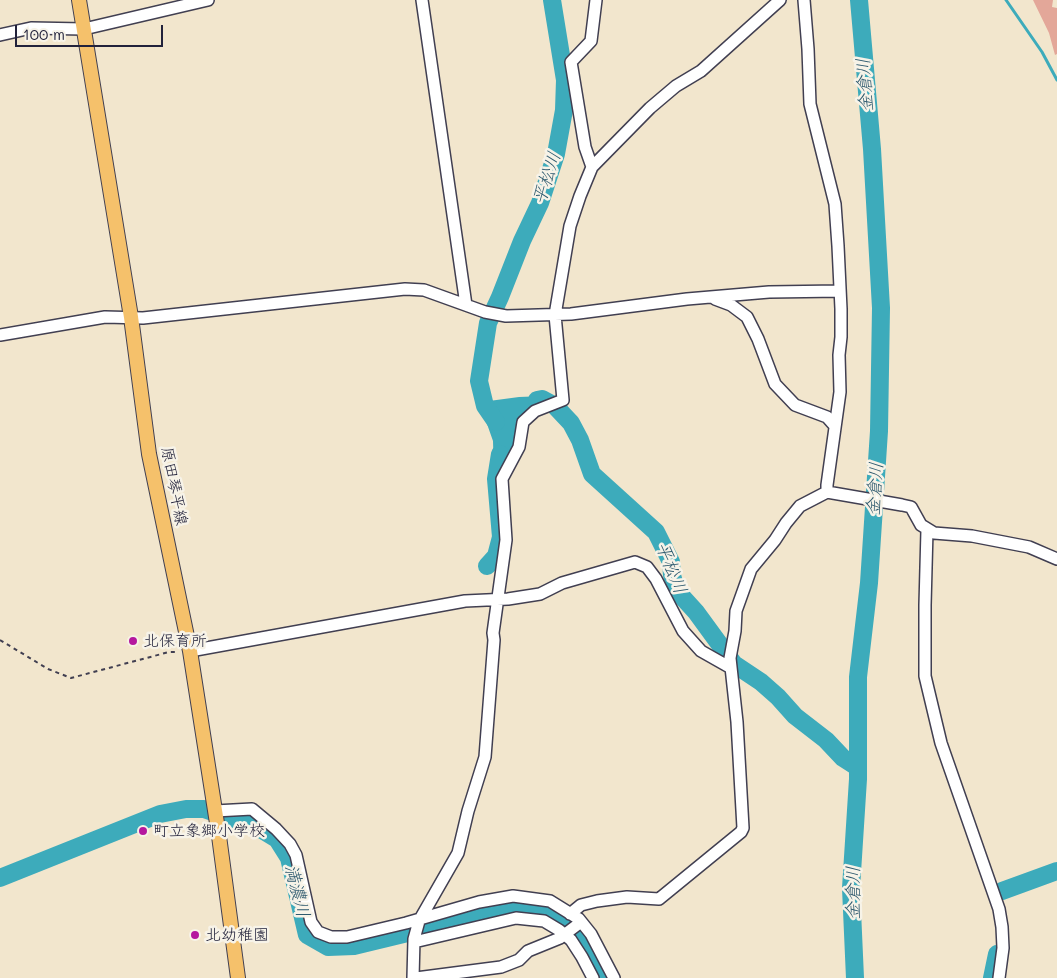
<!DOCTYPE html>
<meta charset="utf-8">
<style>
body{margin:0}
#map{position:relative;width:1057px;height:978px;overflow:hidden;background:#f2e6cd;font-family:Mali,sans-serif}
canvas{display:block}
.scale{position:absolute;left:15px;top:25px;width:148px;height:22px;box-sizing:border-box;border:2px solid #22223b;border-top:0;padding-left:6px;font-size:15px;line-height:18px;white-space:nowrap;color:#22223b;-webkit-text-stroke:4px #f7f3e8;paint-order:stroke}
</style>
<div id="map">
<canvas width="1057" height="978"></canvas>
<div class="scale">100 m</div>
</div>
<script>
const g = document.querySelector('canvas').getContext('2d');
g.lineJoin = 'round';
function paint(path, color) {
  g.fillStyle = color;
  g.fill(path, 'evenodd');
}
function shape(rows) {
  const path = new Path2D();
  for (const r of rows) {
    path.moveTo(r[0], r[1]);
    for (let i = 2; i < r.length; i += 2) path.lineTo(r[i], r[i + 1]);
  }
  return path;
}
function strokePath(path, color, width, dash) {
  g.strokeStyle = color;
  g.lineWidth = width;
  g.lineCap = dash ? 'butt' : 'round';
  g.setLineDash(dash || []);
  g.stroke(path);
}
function label(font, color, halo, rows, align = 'center') {
  g.font = font + ' Mali,"Klee One",sans-serif';
  g.lineWidth = 5;
  g.setLineDash([]);
  g.textBaseline = 'middle';
  g.strokeStyle = halo;
  g.fillStyle = color;
  for (const [text, x, y, turn = 0] of rows) {
    g.save();
    g.translate(x, y);
    g.rotate((+turn || 0) * Math.PI / 180);
    g.textAlign = isNaN(turn) ? turn : align;
    if (halo) g.strokeText(text, 0, 0);
    g.fillText(text, 0, 0);
    g.restore();
  }
}
paint(shape([
 [545,396,556,397,555,399,530,410,514,453,497,477,494,476,493,441,480,404,489,401,519,397]
]), '#3dabbb');
strokePath(shape([
 [1006,0,1042,52,1057,80]
]), '#3dabbb', 3);
strokePath(shape([
 [537,400,542,399,555,406,571,423,580,440,592,474,656,532,671,562,672,575,676,590,696,612,734,664,761,682,778,697,795,716,826,740,843,758,857,767],
 [496,422,485,406,479,381,488,323,500,297,522,241,540,203,556,154,564,110,565,80,552,0],
 [487,566,496,556,501,537,496,479,500,454],
 [0,878,160,814,186,809,204,809,259,828,277,839,289,858,307,935,328,947,354,946,511,908,529,909,547,913,564,921,579,933,592,951,604,978],
 [1002,891,1057,871],
 [855,978,851,888,858,779,858,677,869,583,879,431,881,308,872,149,859,0],
 [992,978,997,954]
]), '#3dabbb', 18);
paint(shape([
 [1033,0,1053,0,1052,7,1057,8,1057,54,1055,55,1049,33]
]), '#e3a799');
const minor = shape([
 [422,0,466,305],
 [804,0,808,49,810,104,835,204,838,246,841,309,841,337,839,355,840,392,827,485,827,492],
 [0,35,31,28,84,29,208,0],
 [592,167,585,147,571,62,591,41,596,0],
 [715,299,731,305,747,317,758,339,775,384,795,405,827,417,835,426],
 [0,335,105,317,143,318,405,289,424,290,485,312,506,316,571,314,687,299,769,292,840,291],
 [927,530,925,605,925,676,941,743,999,909,1002,927,1003,948,999,978],
 [190,651,465,601,508,599,540,594,562,583,635,562,647,567,656,579,683,631,701,651,731,668],
 [215,811,252,809,276,829,290,844,296,855,311,922,318,932,331,937,347,937,406,923,479,902,513,896,550,901,579,919,591,934,614,978],
 [570,914,581,905,597,901,627,897,659,899,741,832,743,828,737,722,730,658,735,631,736,611,751,569,775,540,786,523,800,506,827,492,902,505,911,507,921,525,934,533,972,536,1029,547,1057,559],
 [414,942,516,918,544,921,559,930,571,940,582,957,593,978],
 [413,978,414,939,419,921,458,853,468,811,485,757,494,640,493,633,506,540,502,479,519,447,523,422,535,411,563,400,555,315,570,226,580,196,592,167,650,108,676,86,701,71,780,0],
 [416,978,501,967,519,960,528,951,560,938,581,922]
]);
const major = shape([
 [79,0,131,317,149,454,190,651,219,836,238,978]
]);
strokePath(minor, '#413f51', 14);
strokePath(major, '#413f51', 16);
strokePath(shape([
 [0,640,48,669,71,678,169,652,178,652]
]), '#413f51', 2, [4, 4]);
strokePath(minor, '#fff', 11);
strokePath(major, '#f5c16b', 14);
for (const [x, y, r, color] of [
 [133,641,5,"#b5179e"],
 [143,831,5,"#b5179e"],
 [195,935,5,"#b5179e"]
]) {
  const dot = new Path2D();
  dot.arc(x, y, r, 0, 2 * Math.PI);
  g.fillStyle = color;
  g.fill(dot);
  strokePath(dot, '#f7f3e8', 2);
}
label('16px', '#22223b', '#f7f3e8', [
 ["原田琴平線",174,486,79]
]);
label('16px', '#22223b', '#f7f3e8', [
 ["北保育所",143,641],
 ["町立象郷小学校",153,831],
 ["北幼稚園",205,935]
], 'left');
label('italic 18px', '#2d596e', '#f7f3e8', [
 ["金倉川",865,85,-94],
 ["平松川",547,178,-72],
 ["金倉川",875,489,-86],
 ["平松川",671,568,68],
 ["満濃川",297,891,76],
 ["金倉川",853,893,-90]
]);
</script>
